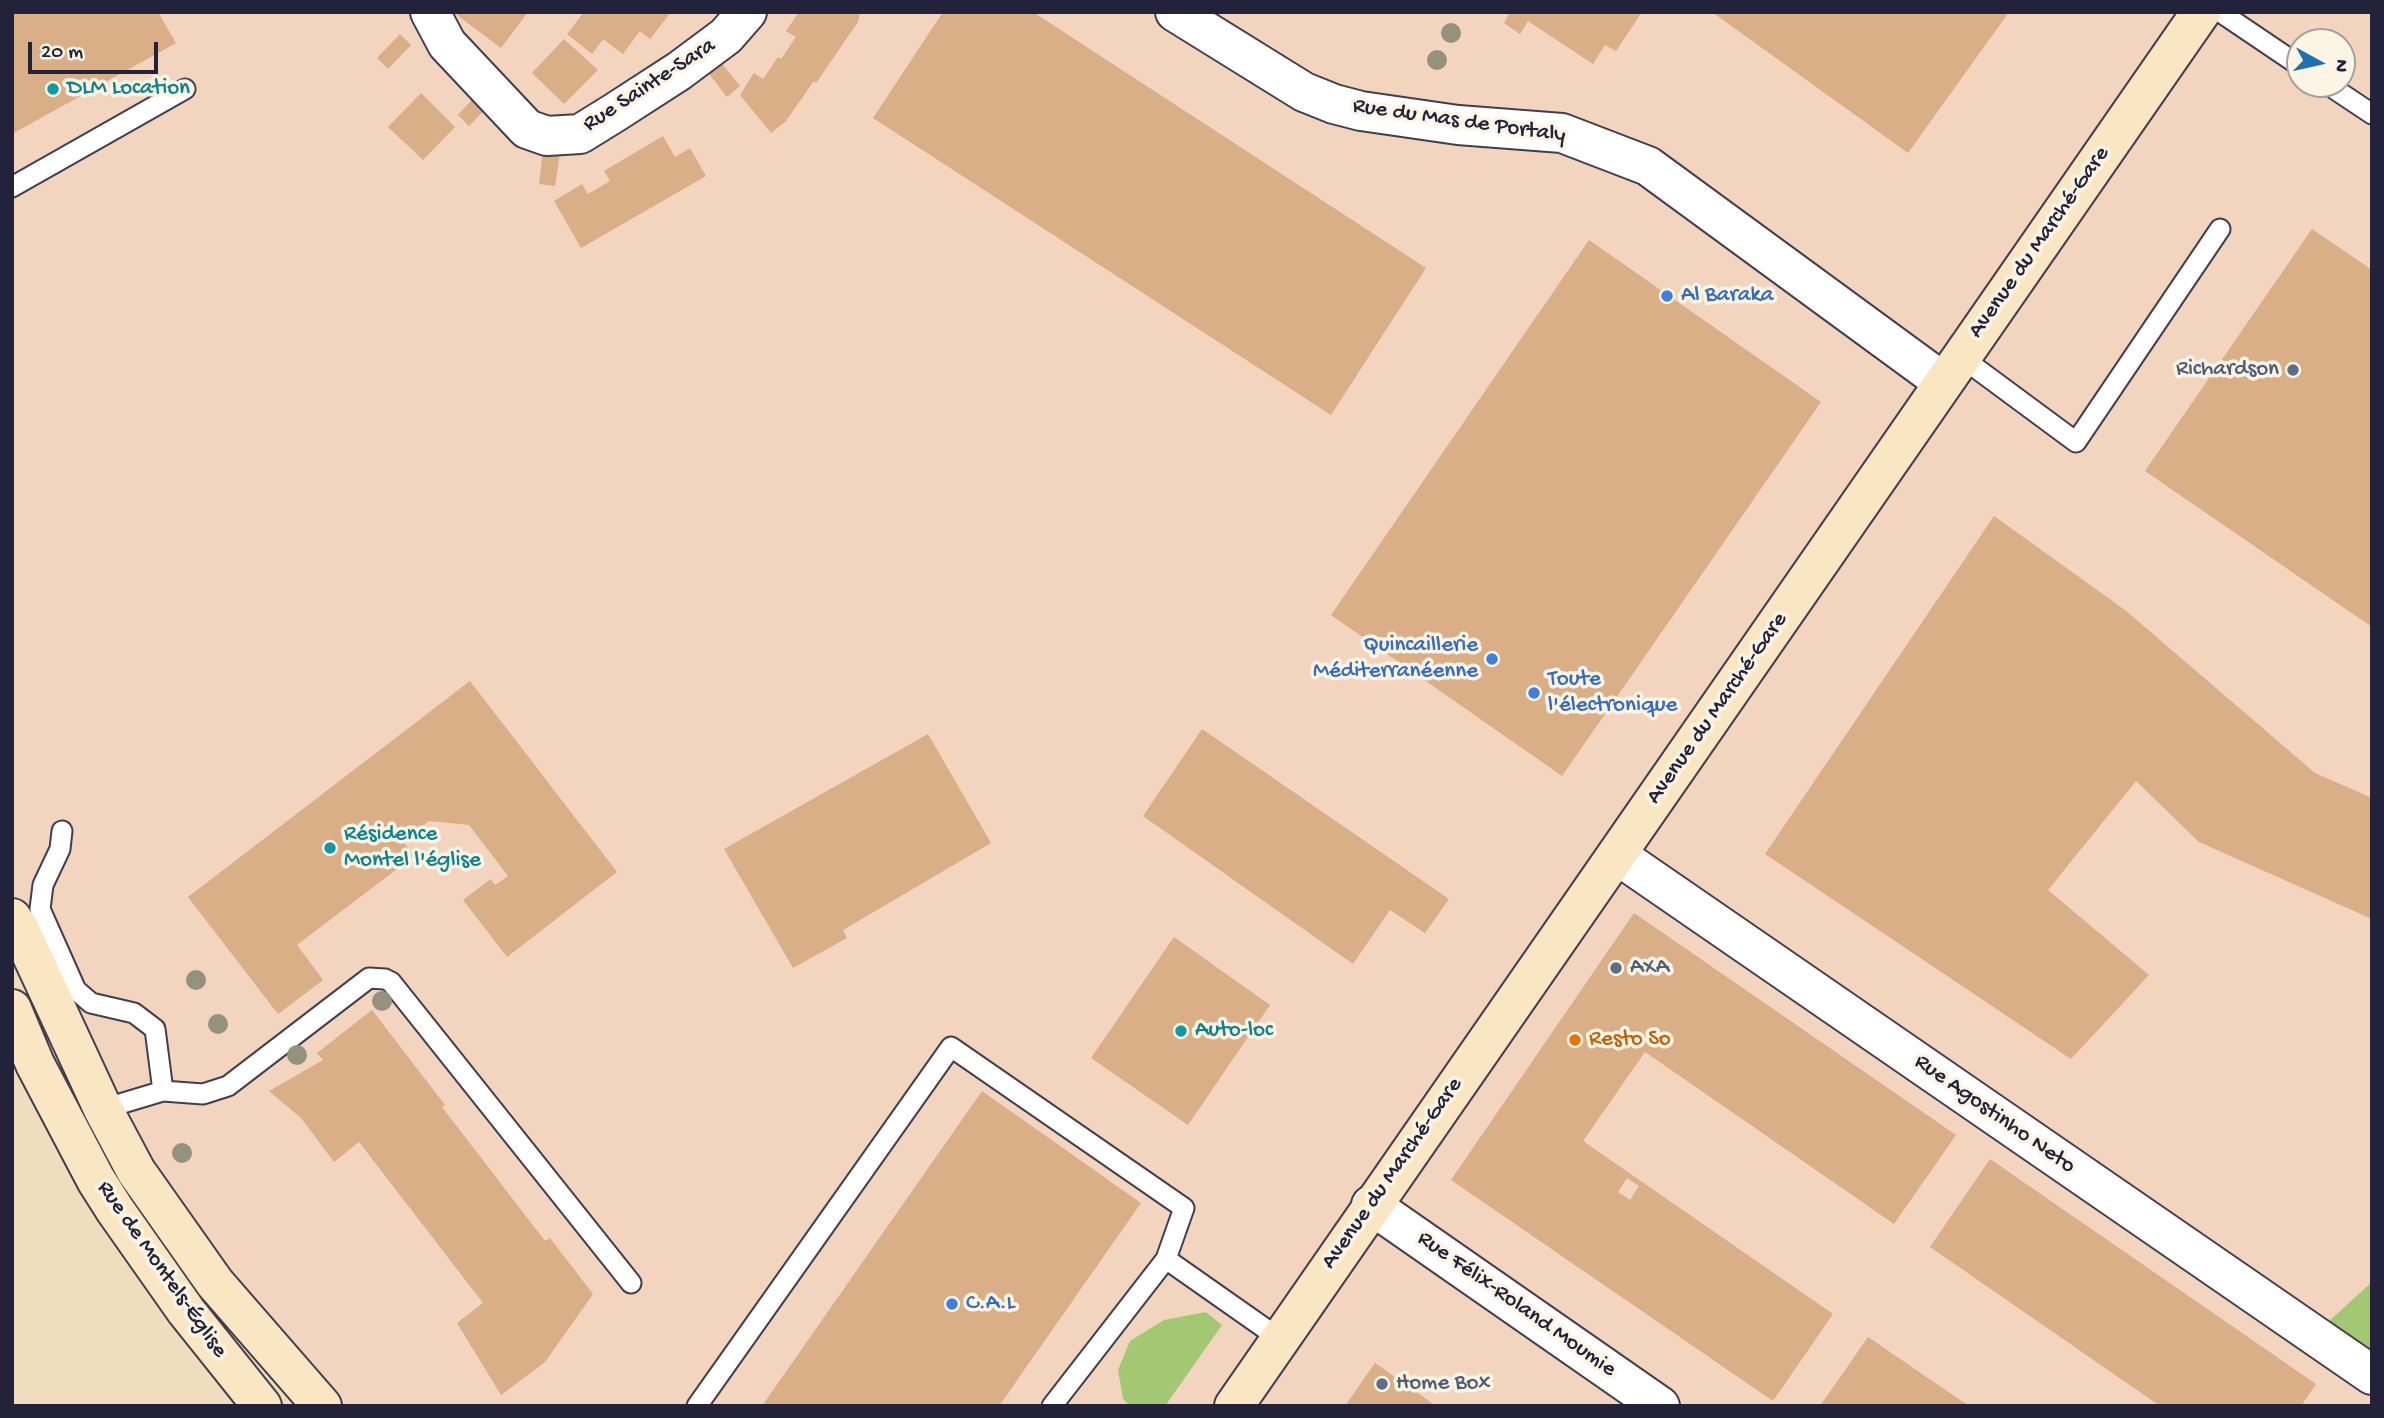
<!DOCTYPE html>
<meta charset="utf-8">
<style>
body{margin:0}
#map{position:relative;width:2384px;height:1418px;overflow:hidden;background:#f0ddbd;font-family:"Gochi Hand",sans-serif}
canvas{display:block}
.frame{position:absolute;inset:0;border:14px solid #22223b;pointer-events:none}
.north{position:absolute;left:2286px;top:28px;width:70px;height:70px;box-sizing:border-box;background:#fcf5e5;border:2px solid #a5a1a1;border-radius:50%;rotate:98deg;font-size:19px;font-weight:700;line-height:28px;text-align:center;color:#22223b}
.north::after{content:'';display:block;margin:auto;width:24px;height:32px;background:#1f6fb2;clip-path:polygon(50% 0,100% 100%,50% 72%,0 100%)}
.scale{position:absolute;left:28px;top:42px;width:130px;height:32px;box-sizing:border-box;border:4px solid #22223b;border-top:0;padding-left:9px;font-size:21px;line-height:24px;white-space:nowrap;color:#22223b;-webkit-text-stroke:5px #fcf5e5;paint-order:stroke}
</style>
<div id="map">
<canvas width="2384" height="1418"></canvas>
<div class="frame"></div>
<div class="north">N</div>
<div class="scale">20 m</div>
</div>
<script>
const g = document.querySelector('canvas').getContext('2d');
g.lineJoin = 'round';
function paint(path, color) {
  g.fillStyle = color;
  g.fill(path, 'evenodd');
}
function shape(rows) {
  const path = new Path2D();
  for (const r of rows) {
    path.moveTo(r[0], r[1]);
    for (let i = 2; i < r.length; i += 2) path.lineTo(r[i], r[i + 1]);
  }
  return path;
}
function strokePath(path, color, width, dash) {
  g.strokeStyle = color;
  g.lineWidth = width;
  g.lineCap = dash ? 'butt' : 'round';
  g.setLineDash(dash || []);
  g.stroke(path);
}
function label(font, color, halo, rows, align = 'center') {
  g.font = font + ' "Gochi Hand",sans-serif';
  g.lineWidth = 7;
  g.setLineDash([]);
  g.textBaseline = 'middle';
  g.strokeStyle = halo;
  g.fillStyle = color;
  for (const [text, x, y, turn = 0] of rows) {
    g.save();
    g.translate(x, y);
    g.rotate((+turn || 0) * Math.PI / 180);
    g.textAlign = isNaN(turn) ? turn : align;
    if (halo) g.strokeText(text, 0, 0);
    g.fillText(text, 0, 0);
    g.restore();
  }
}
paint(shape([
 [12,12,2372,12,2372,1406,309,1406,152,1201,12,934],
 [2300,42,2342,42,2342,84,2300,84]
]), '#f3d4bf');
paint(shape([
 [2372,1282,2372,1354,2327,1323],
 [1206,1312,1222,1325,1165,1406,1130,1406,1123,1399,1118,1370,1130,1341,1164,1320]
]), '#a2c873');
paint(shape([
 [12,12,158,12,176,43,12,134],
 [459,12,528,12,501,48,457,15],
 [584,12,666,12,669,15,650,39,640,31,623,54,603,39,592,54,567,34],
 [799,12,860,12,858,22,816,83,814,81,786,121,771,133,740,95,754,73,763,79,778,57,781,59,796,37,786,31],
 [943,12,1033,12,1426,268,1331,415,873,118],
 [1510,12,1642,12,1616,51,1605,45,1593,64,1528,21,1520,34,1504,23],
 [1712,12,2009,12,1908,153],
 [400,34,411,45,388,69,377,58],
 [564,39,598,70,564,104,532,73],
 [719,60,740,86,727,97,706,70],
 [481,90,493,101,469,126,458,115],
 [421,93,455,127,423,160,388,127],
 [663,136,675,157,690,148,706,176,581,248,554,201,582,184,588,194,610,181,604,171],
 [543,150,560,153,555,186,539,184],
 [2312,229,2372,270,2372,627,2145,471],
 [1589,240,1821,402,1562,776,1331,615],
 [1994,516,2125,610,2315,773,2372,798,2372,919,2199,842,2136,781,2048,890,2149,975,2071,1059,1765,854],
 [470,681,617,872,507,957,463,900,491,879,495,885,508,876,469,825,429,821,403,841,414,856,297,945,323,980,278,1014,188,897],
 [1202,729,1449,899,1425,933,1390,910,1353,964,1143,816],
 [928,734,991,843,843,930,847,938,793,968,724,849],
 [1634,913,1956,1135,1894,1224,1645,1052,1583,1141,1833,1314,1773,1401,1451,1180],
 [1627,1178,1639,1186,1630,1200,1618,1192],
 [1174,937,1270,1005,1188,1125,1091,1058],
 [372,1010,445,1105,442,1107,545,1241,550,1238,593,1294,545,1362,501,1395,457,1323,483,1303,359,1142,334,1162,301,1118,269,1091,323,1060,317,1053],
 [982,1091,1141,1203,999,1406,762,1406],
 [1990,1159,2316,1384,2301,1406,2160,1406,1930,1247],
 [1868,1337,1969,1406,1820,1406],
 [1375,1363,1436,1406,1345,1406]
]), '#daae87');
const lane = shape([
 [2220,12,2300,66],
 [2327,84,2372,114],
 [12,187,185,89],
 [1961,357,2076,442,2220,229],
 [62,831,60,849,43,885,40,909,76,990,91,1003,134,1013,155,1029,163,1091],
 [103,1109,163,1091,203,1094,228,1086,369,978,385,979,391,982,631,1283],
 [1166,1259,1280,1339],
 [697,1406,951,1047,1184,1208,1166,1259,1052,1406]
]);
const street = shape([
 [430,12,447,44,527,129,547,136,580,134,614,113,679,71,726,36,747,12],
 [1175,12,1304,92,1334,104,1361,111,1458,125,1562,133,1648,166,1943,382],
 [1617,855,2372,1375],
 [1371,1205,1660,1406]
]);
const secondary = shape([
 [12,918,20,930,103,1109,136,1171,215,1283,322,1406],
 [12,1009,35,1064,96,1180,115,1210,186,1311,262,1406],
 [1234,1406,2201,12]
]);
strokePath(lane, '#413e4e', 23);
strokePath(street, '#413e4e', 42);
strokePath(secondary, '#413e4e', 42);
strokePath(lane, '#fff', 19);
strokePath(street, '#fff', 38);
strokePath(secondary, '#fbe6c4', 38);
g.fillStyle = '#94927f';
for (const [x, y] of [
 [1451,33],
 [1437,60],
 [196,980],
 [382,1001],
 [218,1024],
 [297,1055],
 [182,1153]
]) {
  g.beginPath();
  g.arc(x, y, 10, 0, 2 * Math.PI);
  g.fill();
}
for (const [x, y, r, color] of [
 [53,89,7,"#0f9aa8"],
 [1667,296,7,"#3f7fe0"],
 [2293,370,7,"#5c6f8a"],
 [1492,659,7,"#3f7fe0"],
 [1534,693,7,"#3f7fe0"],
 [330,848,7,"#0f9aa8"],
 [1616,968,7,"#5c6f8a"],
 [1181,1031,7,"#0f9aa8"],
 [1575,1040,7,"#e8710a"],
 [952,1304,7,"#3f7fe0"],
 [1382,1384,7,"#5c6f8a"]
]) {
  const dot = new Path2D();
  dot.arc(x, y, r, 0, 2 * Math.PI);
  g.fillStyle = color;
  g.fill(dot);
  strokePath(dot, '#fcf5e5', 2.5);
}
label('23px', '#22223b', '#fcf5e5', [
 ["Rue Sainte-Sara",650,86,-33],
 ["Rue du Mas de Portaly",1459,122,8],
 ["Avenue du Marché-Gare",2040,243,-55],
 ["Avenue du Marché-Gare",1718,709,-55],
 ["Rue Agostinho Neto",1994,1115,35],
 ["Avenue du Marché-Gare",1393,1174,-55],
 ["Rue de Montels-Église",161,1270,55],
 ["Rue Félix-Roland Moumie",1516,1305,35]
]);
label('23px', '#0d838f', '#fcf5e5', [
 ["DLM Location",67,89],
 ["Résidence",344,835],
 ["Montel l'église",344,861],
 ["Auto-loc",1195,1031]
], 'left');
label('23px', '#366cbe', '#fcf5e5', [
 ["Al Baraka",1681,296],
 ["Quincaillerie",1478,646,"right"],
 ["Méditerranéenne",1478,672,"right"],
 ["Toute",1548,680],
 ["l'électronique",1548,706],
 ["C.A.L",966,1304]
], 'left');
label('23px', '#4e5e75', '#fcf5e5', [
 ["Richardson",2279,370,"right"],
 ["AXA",1630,968],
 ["Home Box",1396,1384]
], 'left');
label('23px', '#c56008', '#fcf5e5', [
 ["Resto So",1589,1040]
], 'left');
</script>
